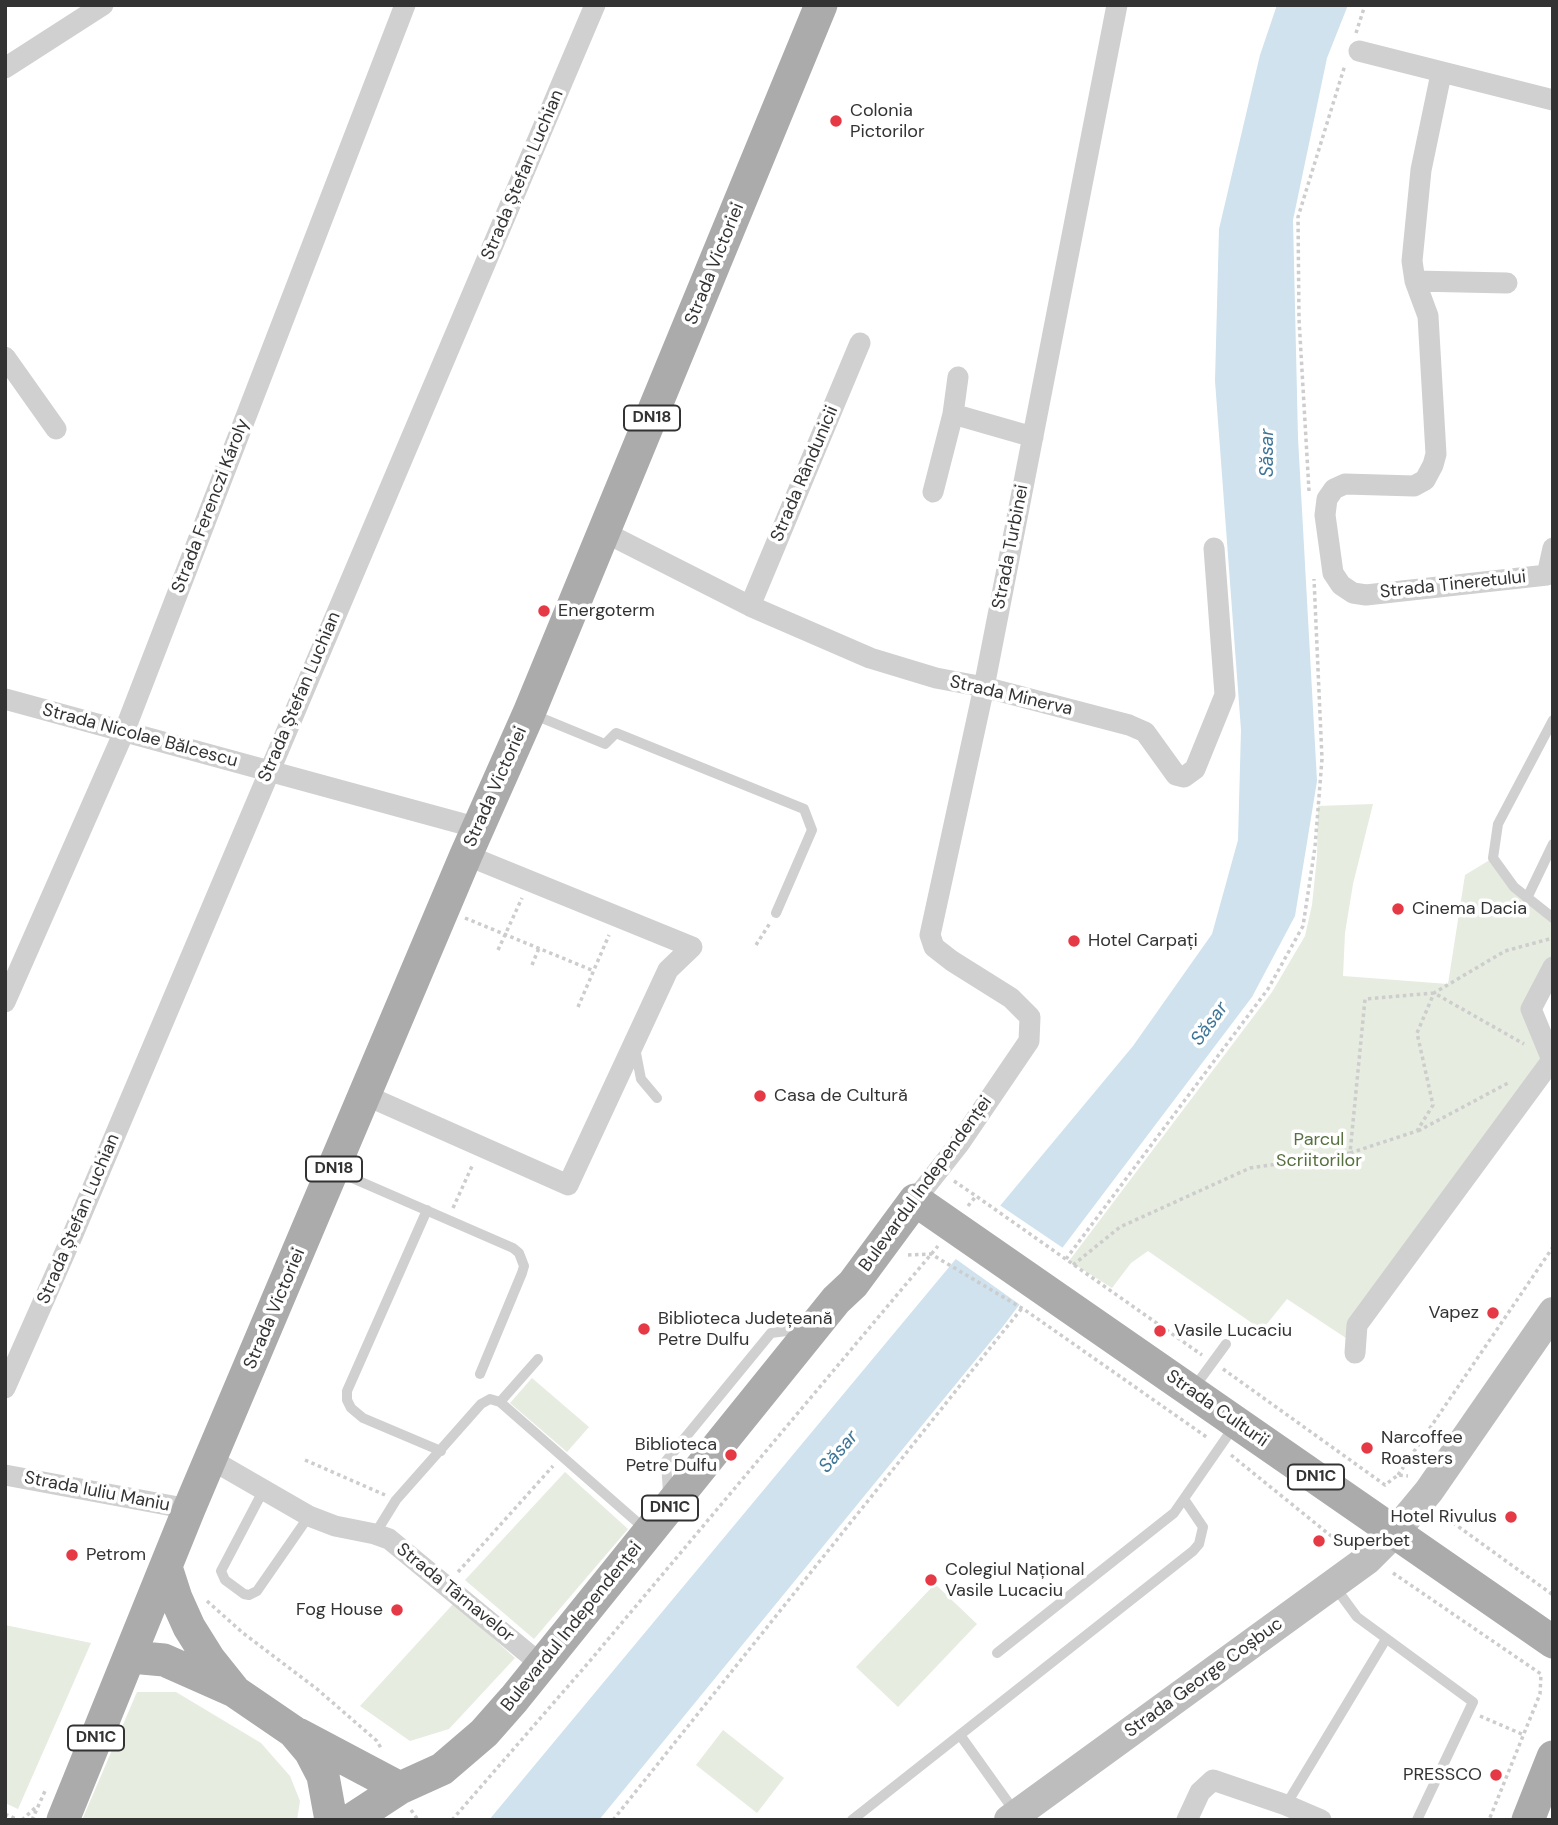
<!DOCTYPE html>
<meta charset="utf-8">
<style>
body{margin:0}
#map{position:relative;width:1558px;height:1825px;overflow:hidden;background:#fff;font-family:"DM Sans",sans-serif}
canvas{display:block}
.frame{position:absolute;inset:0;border:7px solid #333;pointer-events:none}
</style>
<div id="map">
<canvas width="1558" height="1825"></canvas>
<div class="frame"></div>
</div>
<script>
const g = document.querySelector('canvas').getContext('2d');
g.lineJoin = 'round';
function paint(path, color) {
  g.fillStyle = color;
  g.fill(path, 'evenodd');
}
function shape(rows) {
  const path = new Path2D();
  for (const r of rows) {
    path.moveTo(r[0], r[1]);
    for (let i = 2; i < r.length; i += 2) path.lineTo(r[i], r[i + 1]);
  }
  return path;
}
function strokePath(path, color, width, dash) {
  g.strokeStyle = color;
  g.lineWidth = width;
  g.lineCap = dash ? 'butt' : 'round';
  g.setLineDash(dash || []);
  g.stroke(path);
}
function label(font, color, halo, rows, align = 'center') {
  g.font = font + ' "DM Sans",sans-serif';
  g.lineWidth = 7;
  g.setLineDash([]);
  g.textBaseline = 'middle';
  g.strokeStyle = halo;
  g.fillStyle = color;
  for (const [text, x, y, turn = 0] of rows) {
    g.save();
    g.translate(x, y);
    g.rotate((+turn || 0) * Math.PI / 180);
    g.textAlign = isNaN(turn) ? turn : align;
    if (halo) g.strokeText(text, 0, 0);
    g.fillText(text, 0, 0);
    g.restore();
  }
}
paint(shape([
 [1373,804,1353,884,1345,933,1343,976,1448,984,1465,875,1493,858,1514,887,1553,918,1553,967,1531,1009,1552,1060,1355,1344,1287,1299,1262,1330,1148,1251,1131,1263,1112,1288,1069,1261,1272,992,1305,936,1312,905,1317,857,1318,806],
 [532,1378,589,1427,567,1452,510,1403],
 [565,1472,628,1529,534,1639,465,1580],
 [935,1584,977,1624,898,1707,856,1667],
 [454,1603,515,1658,449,1729,410,1741,360,1706],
 [5,1625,91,1643,18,1809,5,1803],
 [137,1692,176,1692,261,1743,290,1776,300,1801,297,1820,82,1820],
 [723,1730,784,1778,757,1813,696,1765]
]), '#e6ecdf');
paint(shape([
 [1277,5,1348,5,1327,58,1293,220,1298,438,1317,781,1295,916,1252,997,1001,1329,599,1820,489,1820,1133,1046,1212,934,1238,840,1241,730,1215,381,1219,229,1260,55]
]), '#cfe2ee');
paint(shape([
 [998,1204,1066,1250,1023,1307,953,1257]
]), '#fff');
strokePath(shape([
 [1356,33,1365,5],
 [1309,491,1299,319,1298,217,1345,65],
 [465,918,594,971],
 [756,945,770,923],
 [498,950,522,898],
 [532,965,539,948],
 [578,1007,609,935],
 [1418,1131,1510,1082],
 [1350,1153,1417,1131,1433,1105,1417,1033,1434,993,1505,951,1553,938],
 [954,1181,976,1196],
 [968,1206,976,1196,1202,1355],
 [453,1208,473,1164],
 [908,1255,931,1254,1025,1310,1208,1438],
 [1066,1259,1268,989,1303,926,1315,847,1322,759,1314,579],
 [1073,1265,1120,1227,1250,1168,1350,1153,1365,999,1434,993,1524,1044],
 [1223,1369,1385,1485,1398,1475,1408,1476],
 [1231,1455,1341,1544],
 [305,1460,385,1495],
 [1398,1475,1553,1247],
 [1453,1509,1452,1522,1553,1595],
 [458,1572,553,1466],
 [1393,1573,1541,1674,1540,1694,1489,1820],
 [207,1601,243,1633,317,1689,377,1741,382,1750],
 [1480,1716,1524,1735],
 [411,1810,418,1820],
 [5,1814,18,1820],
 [22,1820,36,1807],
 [32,1820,45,1791],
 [452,1820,589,1662,938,1246],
 [613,1820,1022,1308]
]), '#cdcdcd', 3.5, [3.5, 3.5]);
strokePath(shape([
 [532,714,605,744,616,733,804,809,812,830,776,913],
 [1553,720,1498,824,1493,858,1514,887,1553,918],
 [1527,898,1553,844],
 [635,1048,641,1079,657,1098],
 [336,1171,513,1248,519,1253,524,1266,522,1273,480,1374],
 [427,1210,347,1391,347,1400,351,1408,363,1418,441,1451],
 [1193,1389,1226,1344],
 [500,1402,538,1359],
 [263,1491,221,1571,225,1580,244,1594,249,1595,257,1591,309,1516],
 [668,1493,666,1461,771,1333,802,1329],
 [375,1534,396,1500,481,1404,490,1399,500,1402,645,1529],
 [1335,1587,1357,1617,1473,1702,1417,1820],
 [997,1653,1174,1513,1235,1425],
 [960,1735,1015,1812],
 [1286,1805,1386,1639],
 [852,1820,1193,1551,1199,1544,1203,1527,1184,1499]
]), '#d0d0d0', 10);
strokePath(shape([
 [1359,51,1553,100],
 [5,68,103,5],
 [1441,74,1421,170,1412,261,1415,281,1428,316,1436,454,1433,465,1425,480,1414,486,1345,484,1334,489,1327,499,1325,515,1333,573,1341,585,1353,593,1366,595,1547,575,1553,548],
 [1415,281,1507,283],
 [5,357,56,429],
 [953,414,1033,437],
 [933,492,953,414,958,377],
 [604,532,750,606,870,658,936,678,984,687,1129,725,1145,732,1176,775,1184,777,1195,769,1225,695,1214,548],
 [750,606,860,343],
 [5,699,478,828],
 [5,1002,124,732,405,5],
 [365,1095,568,1185,668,970,692,947,466,855],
 [915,1200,959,1144,1029,1041,1030,1017,1011,998,952,961,934,947,930,935,984,687,1117,5],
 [1355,1353,1357,1325,1552,1060,1531,1009,1553,967],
 [5,1388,71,1239,595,5],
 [212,1460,309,1516,335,1526,375,1534,389,1539,542,1665],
 [5,1475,189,1509],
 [1187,1820,1200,1792,1213,1780,1286,1805,1321,1820]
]), '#d0d0d0', 21);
strokePath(shape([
 [1009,1820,1368,1559,1395,1532,1429,1491,1553,1312]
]), '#bdbdbd', 30);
strokePath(shape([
 [166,1567,176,1598,189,1627,209,1659,233,1689],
 [131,1657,164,1660,234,1691,294,1732,310,1751,323,1776,331,1820],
 [300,1735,400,1788],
 [63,1820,189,1509,466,855,529,713,821,5],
 [351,1820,400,1788,442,1769,484,1733,514,1699,836,1300,853,1284,915,1200,1553,1642],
 [1528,1820,1553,1757]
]), '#ababab', 33);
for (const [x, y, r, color] of [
 [836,121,7,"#e63946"],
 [544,611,7,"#e63946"],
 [1398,909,7,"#e63946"],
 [1074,941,7,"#e63946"],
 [760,1096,7,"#e63946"],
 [1493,1313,7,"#e63946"],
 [644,1329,7,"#e63946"],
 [1160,1331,7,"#e63946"],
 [1367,1448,7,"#e63946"],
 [731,1455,7,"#e63946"],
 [1511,1517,7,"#e63946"],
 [1319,1541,7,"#e63946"],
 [72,1555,7,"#e63946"],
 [931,1580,7,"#e63946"],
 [397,1610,7,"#e63946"],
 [1496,1775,7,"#e63946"]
]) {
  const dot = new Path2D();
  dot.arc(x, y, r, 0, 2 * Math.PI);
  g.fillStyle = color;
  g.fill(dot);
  strokePath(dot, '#fff', 2.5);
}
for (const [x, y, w] of [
 [652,418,56],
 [334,1169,56],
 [1316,1477,56],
 [670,1508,56],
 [96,1738,56]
]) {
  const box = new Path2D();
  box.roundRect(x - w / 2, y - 12.5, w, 25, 5);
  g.fillStyle = '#fff';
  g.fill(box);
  strokePath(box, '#333', 2);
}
label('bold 16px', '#333', null, [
 ["DN18",652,418],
 ["DN18",334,1169],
 ["DN1C",1316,1477],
 ["DN1C",670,1508],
 ["DN1C",96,1738]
]);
label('18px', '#333', '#fff', [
 ["Colonia",850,111],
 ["Pictorilor",850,132],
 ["Energoterm",558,611],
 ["Cinema Dacia",1412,909],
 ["Hotel Carpați",1088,941],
 ["Casa de Cultură",774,1096],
 ["Vapez",1479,1313,"right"],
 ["Biblioteca Județeană",658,1319],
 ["Petre Dulfu",658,1340],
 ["Vasile Lucaciu",1174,1331],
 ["Narcoffee",1381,1438],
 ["Roasters",1381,1459],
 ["Biblioteca",717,1445,"right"],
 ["Petre Dulfu",717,1466,"right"],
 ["Hotel Rivulus",1497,1517,"right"],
 ["Superbet",1333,1541],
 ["Petrom",86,1555],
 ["Colegiul Național",945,1570],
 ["Vasile Lucaciu",945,1591],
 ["Fog House",383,1610,"right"],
 ["PRESSCO",1482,1775,"right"]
], 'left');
label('18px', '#333', '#fff', [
 ["Strada Ștefan Luchian",523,175,-67],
 ["Strada Victoriei",715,264,-68],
 ["Strada Rândunicii",805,474,-67],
 ["Strada Ferenczi Károly",211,506,-69],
 ["Strada Turbinei",1011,547,-79],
 ["Strada Tineretului",1453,585,-6],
 ["Strada Minerva",1011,696,13],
 ["Strada Ștefan Luchian",300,697,-67],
 ["Strada Nicolae Bălcescu",140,736,15],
 ["Strada Victoriei",496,787,-66],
 ["Bulevardul Independenței",926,1184,-54],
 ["Strada Ștefan Luchian",79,1219,-67],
 ["Strada Victoriei",275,1309,-67],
 ["Strada Culturii",1217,1409,35],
 ["Strada Iuliu Maniu",97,1492,11],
 ["Strada Târnavelor",455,1593,39],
 ["Bulevardul Independenței",572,1627,-51],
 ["Strada George Coșbuc",1204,1678,-36]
]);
label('18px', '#56703f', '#fff', [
 ["Parcul",1319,1140],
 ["Scriitorilor",1319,1161]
]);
label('italic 19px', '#3f7597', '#fff', [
 ["Săsar",1268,453,-90],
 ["Săsar",1210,1024,-54],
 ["Săsar",839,1452,-49]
]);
</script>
